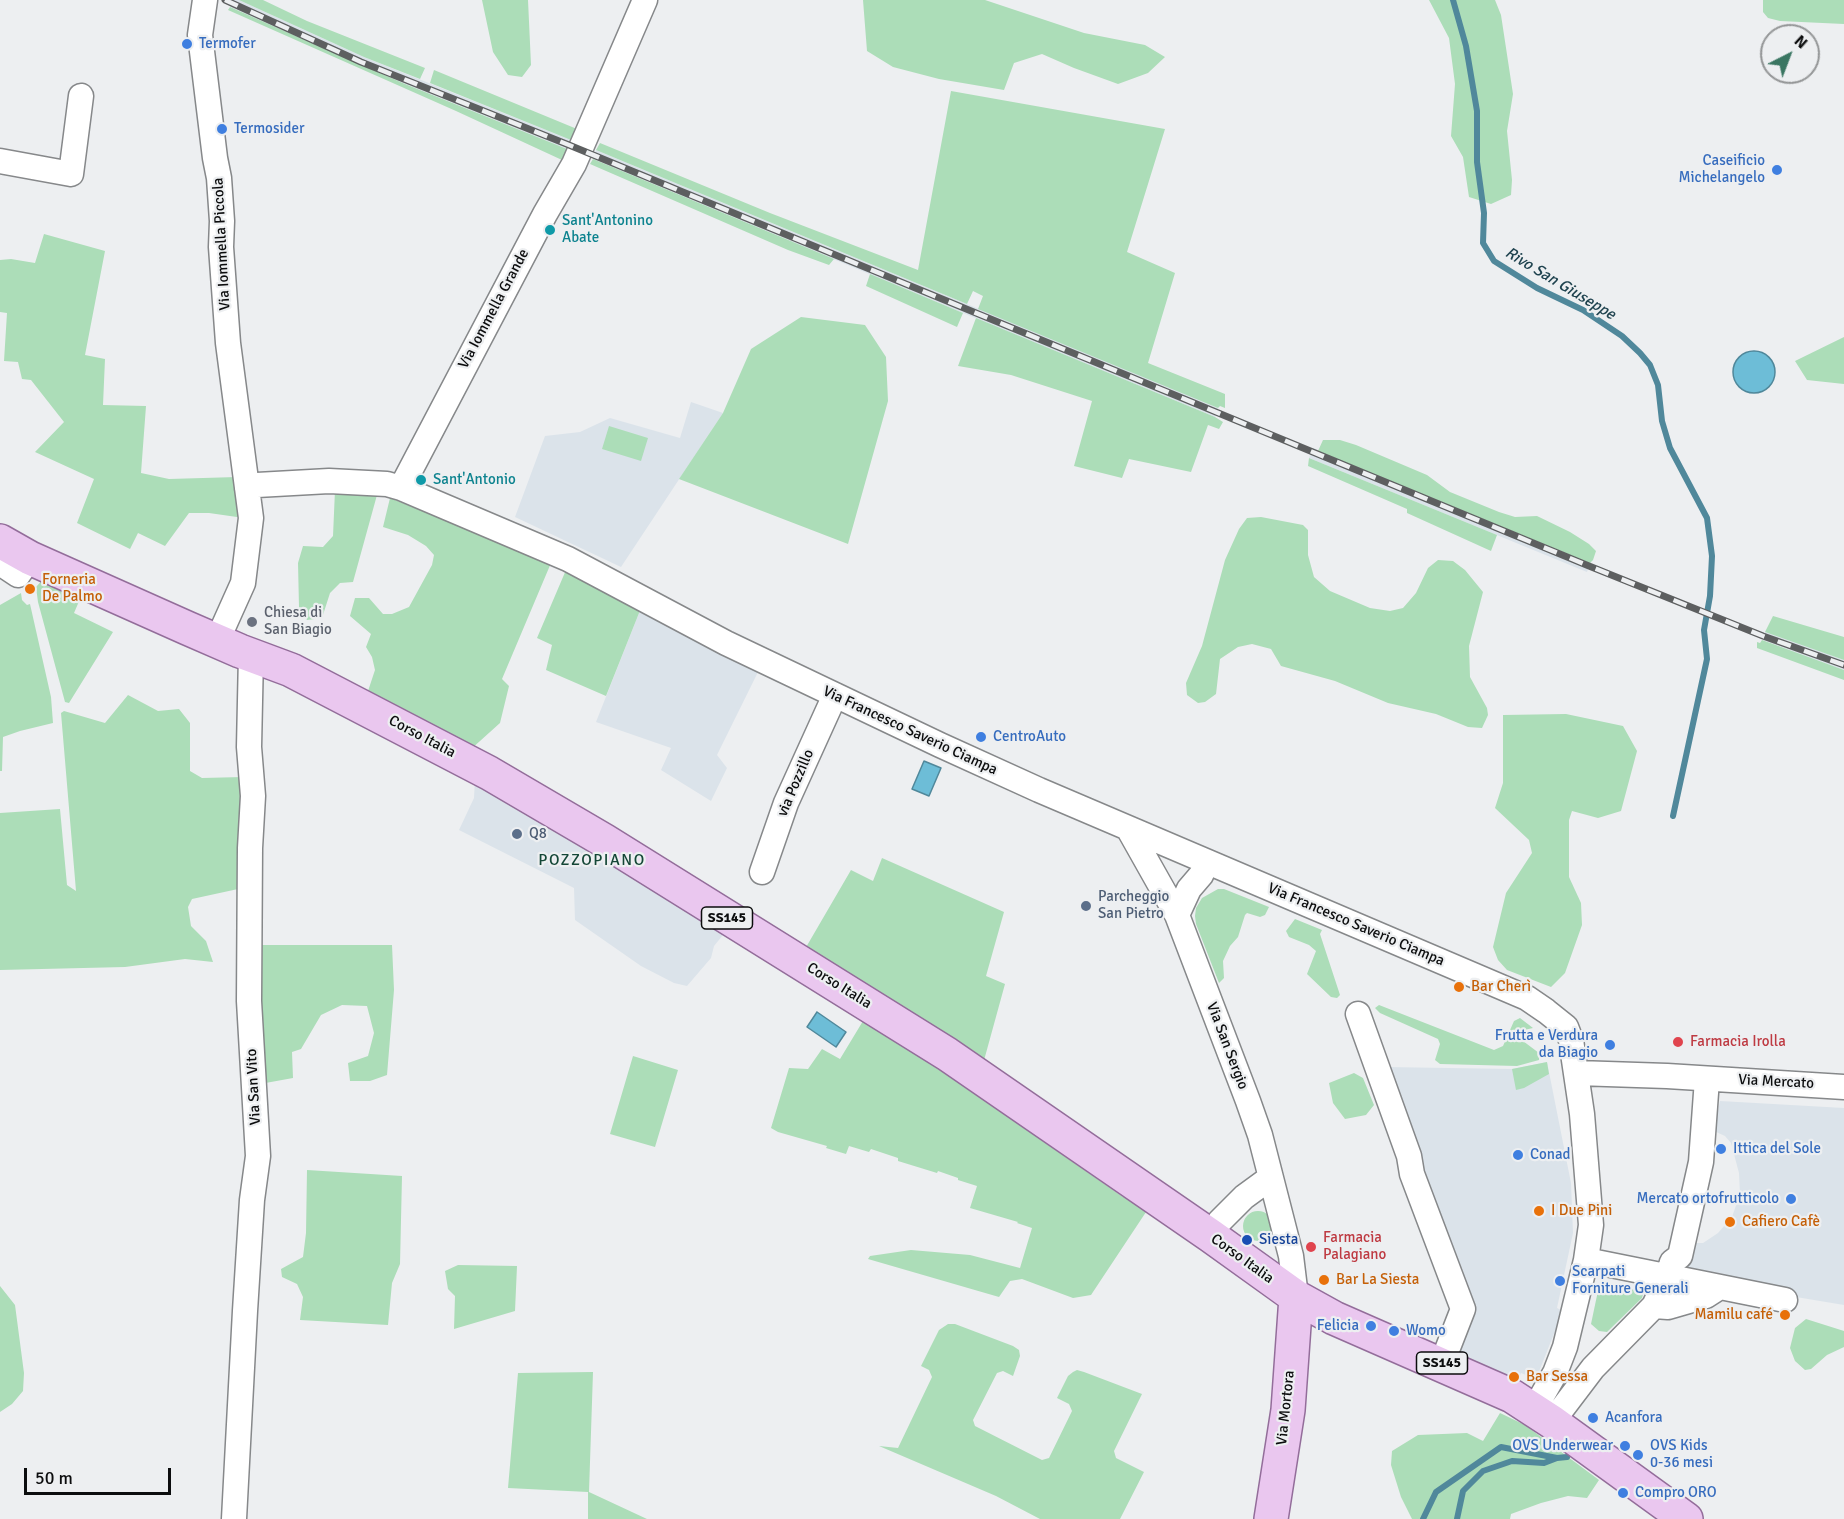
<!DOCTYPE html>
<meta charset="utf-8">
<style>
body{margin:0}
#map{position:relative;width:1844px;height:1519px;overflow:hidden;background:#edeff1;font-family:Signika,sans-serif}
canvas{display:block}
.north{position:absolute;left:1760px;top:24px;width:60px;height:60px;box-sizing:border-box;background:#edeff1;border:2px solid #939596;border-radius:50%;rotate:42deg;font-size:16px;font-weight:700;line-height:24px;text-align:center;color:#0c0d0e}
.north::after{content:'';display:block;margin:auto;width:21px;height:27px;background:#3a7662;clip-path:polygon(50% 0,100% 100%,50% 72%,0 100%)}
.scale{position:absolute;left:24px;top:1468px;width:147px;height:27px;box-sizing:border-box;border:3px solid #0c0d0e;border-top:0;padding-left:8px;font-size:18px;line-height:21px;white-space:nowrap;color:#0c0d0e;-webkit-text-stroke:4px #edeff1;paint-order:stroke}
</style>
<div id="map">
<canvas width="1844" height="1519"></canvas>
<div class="north">N</div>
<div class="scale">50 m</div>
</div>
<script>
const g = document.querySelector('canvas').getContext('2d');
g.lineJoin = 'round';
function paint(path, color) {
  g.fillStyle = color;
  g.fill(path, 'evenodd');
}
function shape(rows) {
  const path = new Path2D();
  for (const r of rows) {
    if (r.length === 3) {
      path.moveTo(r[0] + r[2], r[1]);
      path.arc(r[0], r[1], r[2], 0, 2 * Math.PI);
      continue;
    }
    path.moveTo(r[0], r[1]);
    for (let i = 2; i < r.length; i += 2) path.lineTo(r[i], r[i + 1]);
  }
  return path;
}
function strokePath(path, color, width, dash) {
  g.strokeStyle = color;
  g.lineWidth = width;
  g.lineCap = dash ? 'butt' : 'round';
  g.setLineDash(dash || []);
  g.stroke(path);
}
function label(font, color, halo, rows, align = 'center') {
  g.font = font + ' Signika,sans-serif';
  g.lineWidth = 4.5;
  g.setLineDash([]);
  g.textBaseline = 'middle';
  g.strokeStyle = halo;
  g.fillStyle = color;
  for (const [text, x, y, turn = 0] of rows) {
    g.save();
    g.translate(x, y);
    g.rotate((+turn || 0) * Math.PI / 180);
    g.textAlign = isNaN(turn) ? turn : align;
    if (halo) g.strokeText(text, 0, 0);
    g.fillText(text, 0, 0);
    g.restore();
  }
}
paint(shape([
 [233,0,239,0,364,57,571,140,567,149,405,84,230,7],
 [596,150,967,304,1218,408,1215,417,963,313,593,159],
 [691,402,723,413,621,567,515,517,545,436,580,432,610,418,680,438],
 [1313,448,1590,563,1587,572,1309,458],
 [641,608,759,670,717,755,727,768,711,801,661,770,671,748,596,722],
 [1765,632,1844,660,1844,670,1762,640],
 [475,779,727,930,714,946,711,958,687,986,674,983,641,966,575,920,574,888,459,830,474,798],
 [1547,1062,1571,1183,1573,1233,1557,1308,1563,1311,1536,1379,1521,1373,1517,1384,1450,1356,1470,1308,1385,1067,1512,1069],
 [1720,1101,1844,1108,1844,1305,1796,1297,1797,1294,1685,1268,1691,1243,1703,1243,1718,1233,1732,1217,1740,1194,1739,1173,1731,1143,1725,1136,1714,1131]
]), '#dbe3ea');
paint(shape([
 [239,0,263,0,307,21,425,68,420,79,364,57],
 [482,0,528,0,531,65,522,77,508,75,493,52],
 [863,0,985,0,1084,33,1145,45,1165,57,1148,73,1118,84,1074,68,1042,54,1014,63,1004,90,939,79,893,67,867,51],
 [1429,0,1495,0,1501,15,1513,94,1507,131,1512,180,1511,195,1491,204,1469,197,1463,157,1451,136,1455,84,1449,38],
 [1763,0,1844,0,1844,24,1780,21,1768,18,1763,12],
 [230,7,405,84,567,149,566,152,562,160,456,111,228,10],
 [434,70,577,129,571,140,430,83],
 [951,91,1165,129,1127,252,1175,273,1148,363,1225,394,1225,408,1220,406,1218,408,978,309,983,296,973,291,967,304,596,150,600,143,770,213,918,270],
 [593,159,834,259,829,265,788,250,590,164],
 [44,234,105,251,85,355,105,359,103,405,146,406,141,473,169,479,237,477,244,518,209,513,189,513,165,546,138,533,130,549,77,523,94,479,35,452,64,422,31,380,22,379,18,362,4,361,7,313,0,312,0,260,11,259,35,263],
 [870,274,963,313,957,327,866,286],
 [801,317,865,325,886,357,888,401,848,544,679,479,723,413,751,349],
 [976,318,1215,417,1223,422,1219,429,1208,425,1191,472,1129,459,1122,478,1074,466,1092,401,1011,375,958,366],
 [1844,337,1844,384,1807,380,1795,361],
 [609,426,648,438,641,461,602,449],
 [1323,440,1340,440,1356,445,1427,475,1450,492,1499,512,1515,517,1537,516,1570,532,1589,544,1596,551,1593,560,1590,563,1318,451],
 [1309,458,1497,535,1491,551,1407,513,1407,509,1308,466],
 [335,490,377,495,353,582,340,583,330,593,322,618,307,620,299,607,298,563,303,546,323,547,333,536],
 [390,498,551,563,502,679,509,686,500,723,470,750,367,694,375,670,372,657,366,647,371,634,350,616,355,598,369,598,383,614,392,614,409,607,432,565,434,555,426,546,408,535,383,527],
 [1261,517,1303,525,1308,530,1308,555,1314,577,1330,591,1370,608,1390,611,1403,608,1416,593,1428,568,1438,560,1453,561,1465,570,1483,592,1469,646,1470,677,1487,708,1488,715,1482,728,1468,727,1436,714,1388,703,1335,681,1281,666,1271,649,1252,644,1238,647,1220,659,1216,694,1205,702,1198,703,1187,695,1186,683,1202,646,1225,560,1239,529,1247,518],
 [566,570,641,608,606,696,546,670,552,645,537,638],
 [46,576,83,592,74,613,113,632,69,703,65,702,38,602,36,587],
 [21,593,22,600,27,605,30,604,51,697,53,723,20,731,3,737,2,771,0,771,0,605],
 [1773,616,1844,637,1844,660,1765,632],
 [1762,640,1844,670,1844,680,1757,648,1757,642,1760,643],
 [128,695,158,711,179,709,190,723,190,771,202,778,243,777,238,889,192,899,188,907,191,926,206,941,213,962,185,959,125,967,0,970,0,813,60,809,67,885,76,891,61,713,64,711,105,723],
 [1566,714,1623,726,1637,751,1621,811,1598,818,1572,811,1569,820,1569,877,1581,903,1582,925,1565,973,1551,987,1507,970,1498,960,1493,947,1506,893,1532,853,1529,840,1495,808,1503,783,1503,715],
 [882,858,1004,912,986,976,1005,984,983,1064,805,949,851,870,873,881],
 [1218,889,1224,889,1269,907,1265,915,1260,917,1247,913,1245,915,1238,937,1230,946,1223,961,1224,978,1219,983,1196,924,1195,916,1196,908,1202,898],
 [1295,919,1322,930,1320,934,1340,995,1337,998,1331,997,1307,974,1316,951,1309,945,1289,937,1286,931],
 [256,945,392,945,394,990,387,1075,370,1081,350,1081,348,1063,368,1056,374,1033,367,1006,342,1005,321,1015,301,1049,292,1052,293,1078,260,1084],
 [1379,1005,1494,1050,1503,1046,1514,1021,1520,1018,1533,1028,1524,1030,1519,1038,1539,1053,1539,1060,1517,1066,1440,1064,1435,1060,1440,1044,1438,1039,1380,1013,1375,1008],
 [863,1021,938,1068,1123,1197,1126,1194,1148,1209,1091,1295,1073,1298,1022,1279,1010,1281,999,1297,868,1259,870,1256,911,1250,970,1255,1020,1268,1032,1228,1017,1223,1018,1222,970,1208,977,1186,958,1180,958,1178,938,1171,937,1173,898,1161,898,1158,871,1149,869,1152,849,1146,846,1154,826,1148,827,1146,778,1132,771,1128,789,1068,808,1069,822,1049,840,1059],
 [633,1056,678,1070,655,1147,610,1134],
 [1547,1062,1549,1074,1524,1088,1516,1090,1512,1069],
 [1354,1073,1363,1078,1374,1105,1366,1115,1345,1119,1333,1103,1329,1083],
 [307,1170,402,1176,400,1264,392,1283,388,1325,300,1320,303,1297,297,1284,282,1277,281,1269,303,1257,306,1233],
 [1258,1226,15],
 [458,1265,517,1266,515,1311,454,1329,455,1296,448,1289,445,1271],
 [1605,1283,1640,1291,1643,1294,1642,1298,1607,1332,1599,1331,1591,1324,1599,1286],
 [0,1286,15,1305,24,1373,23,1391,12,1404,0,1412],
 [1806,1319,1844,1331,1844,1347,1827,1355,1811,1369,1805,1370,1795,1361,1790,1348,1795,1328],
 [948,1324,955,1324,1013,1346,1019,1350,1020,1356,1013,1376,1003,1371,997,1373,973,1420,975,1426,1042,1460,1049,1458,1072,1411,1069,1404,1057,1398,1068,1376,1073,1372,1077,1370,1084,1372,1142,1394,1114,1451,1116,1458,1144,1472,1120,1519,1040,1519,996,1496,879,1446,898,1448,932,1377,929,1370,921,1366,939,1330],
 [593,1372,589,1492,647,1519,588,1519,588,1492,508,1488,518,1373],
 [1500,1413,1525,1425,1599,1480,1587,1498,1568,1496,1541,1503,1511,1514,1510,1519,1412,1519,1401,1497,1391,1465,1392,1451,1418,1435,1467,1433,1483,1441]
]), '#acddb8');
const water = shape([
 [1754,372,21],
 [924,761,941,768,929,796,912,789,924,761],
 [817,1012,846,1032,836,1047,807,1027,817,1012]
]);
paint(water, '#6dbdd7');
strokePath(water, '#50889b', 1.5);
strokePath(shape([
 [1453,0,1466,46,1477,111,1477,162,1484,213,1483,243,1494,261,1537,288,1583,310,1622,336,1640,353,1650,365,1658,385,1662,421,1670,448,1707,518,1712,556,1710,596,1704,630,1707,659,1673,816],
 [1423,1519,1436,1492,1501,1447,1557,1458,1567,1457],
 [1457,1519,1463,1491,1483,1471,1512,1461,1544,1463,1557,1458]
]), '#50889b', 6);
const street = shape([
 [205,0,200,35,215,158,219,178,222,221,221,247,228,343,251,518,243,583,217,641],
 [0,161,71,174,81,96],
 [247,488,257,485,329,481,387,484,401,488,568,559,726,643,940,745,1039,790,1527,998,1546,1011,1566,1027,1571,1040,1582,1114,1591,1225,1586,1260,1565,1347,1555,1373,1534,1410],
 [401,488,545,214,574,164,645,0],
 [0,563,18,575,30,558],
 [1128,828,1177,915,1248,1101,1260,1135,1291,1256,1296,1297],
 [762,872,786,803,835,695],
 [1177,915,1189,889,1201,875,1207,862],
 [1358,1014,1409,1156,1412,1174,1463,1309,1442,1363],
 [1577,1073,1667,1076,1844,1087],
 [1211,1236,1220,1221,1244,1197,1270,1178],
 [1586,1260,1785,1300],
 [1654,1306,1668,1307,1706,1296,1720,1287],
 [1552,1422,1593,1368,1654,1306,1668,1276,1672,1262,1680,1256,1701,1162,1707,1079],
 [234,1519,245,1311,252,1200,258,1156,249,1001,250,848,253,796,249,747,251,655]
]);
const primary = shape([
 [0,541,30,558,187,628,240,651,291,670,489,773,605,841,947,1054,1211,1236,1296,1297,1334,1318,1512,1396,1552,1422,1686,1519],
 [1271,1519,1288,1410,1296,1297]
]);
strokePath(street, '#86888a', 27);
strokePath(primary, '#936d9a', 36);
strokePath(street, '#fff', 24);
strokePath(primary, '#eac7ef', 33);
const rail = shape([
 [225,0,361,62,569,145,1589,566,1763,636,1844,665]
]);
strokePath(rail, '#5d5f60', 7);
strokePath(rail, '#edeff1', 4.5, [14]);
for (const [x, y, r, color] of [
 [187,44,6,"#3f7fe0"],
 [222,129,6,"#3f7fe0"],
 [1777,170,6,"#3f7fe0"],
 [550,230,6,"#0f9aa8"],
 [421,480,6,"#0f9aa8"],
 [30,589,6,"#e8710a"],
 [252,622,6,"#6b7280"],
 [981,737,6,"#3f7fe0"],
 [517,834,6,"#5c6f8a"],
 [1086,906,6,"#5c6f8a"],
 [1459,987,6,"#e8710a"],
 [1678,1042,6,"#e0444e"],
 [1610,1045,6,"#3f7fe0"],
 [1721,1149,6,"#3f7fe0"],
 [1518,1155,6,"#3f7fe0"],
 [1791,1199,6,"#3f7fe0"],
 [1539,1211,6,"#e8710a"],
 [1730,1222,6,"#e8710a"],
 [1247,1240,6,"#1a4fb4"],
 [1311,1247,6,"#e0444e"],
 [1324,1280,6,"#e8710a"],
 [1560,1281,6,"#3f7fe0"],
 [1785,1315,6,"#e8710a"],
 [1371,1326,6,"#3f7fe0"],
 [1394,1331,6,"#3f7fe0"],
 [1514,1377,6,"#e8710a"],
 [1593,1418,6,"#3f7fe0"],
 [1625,1446,6,"#3f7fe0"],
 [1638,1455,6,"#3f7fe0"],
 [1623,1493,6,"#3f7fe0"]
]) {
  const dot = new Path2D();
  dot.arc(x, y, r, 0, 2 * Math.PI);
  g.fillStyle = color;
  g.fill(dot);
  strokePath(dot, '#edeff1', 2);
}
for (const [x, y, w] of [
 [727,918,51],
 [1442,1363,51]
]) {
  const box = new Path2D();
  box.roundRect(x - w / 2, y - 11, w, 22, 4.5);
  g.fillStyle = '#edeff1';
  g.fill(box);
  strokePath(box, '#0c0d0e', 1.5);
}
label('bold 14px', '#0c0d0e', null, [
 ["SS145",727,918],
 ["SS145",1442,1363]
]);
label('15px', '#366cbe', '#edeff1', [
 ["Termofer",199,44],
 ["Termosider",234,129],
 ["Caseificio",1765,161,"right"],
 ["Michelangelo",1765,178,"right"],
 ["CentroAuto",993,737],
 ["Frutta e Verdura",1598,1036,"right"],
 ["da Biagio",1598,1053,"right"],
 ["Ittica del Sole",1733,1149],
 ["Conad",1530,1155],
 ["Mercato ortofrutticolo",1779,1199,"right"],
 ["Scarpati",1572,1272],
 ["Forniture Generali",1572,1289],
 ["Felicia",1359,1326,"right"],
 ["Womo",1406,1331],
 ["Acanfora",1605,1418],
 ["OVS Underwear",1613,1446,"right"],
 ["OVS Kids",1650,1446],
 ["0-36 mesi",1650,1463],
 ["Compro ORO",1635,1493]
], 'left');
label('15px', '#0d838f', '#edeff1', [
 ["Sant'Antonino",562,221],
 ["Abate",562,238],
 ["Sant'Antonio",433,480]
], 'left');
label('15px', '#0c0d0e', '#edeff1', [
 ["Via Iommella Piccola",222,244,-93],
 ["Via Iommella Grande",494,309,-62],
 ["Via Francesco Saverio Ciampa",910,731,25],
 ["Corso Italia",422,737,28],
 ["via Pozzillo",796,783,-67],
 ["Via Francesco Saverio Ciampa",1356,925,23],
 ["Corso Italia",839,986,32],
 ["Via San Sergio",1227,1046,69],
 ["Via Mercato",1776,1082,3],
 ["Via San Vito",254,1087,-93],
 ["Corso Italia",1242,1259,36],
 ["Via Mortora",1286,1408,-84]
]);
label('15px', '#c56008', '#edeff1', [
 ["Forneria",42,580],
 ["De Palmo",42,597],
 ["Bar Cherì",1471,987],
 ["I Due Pini",1551,1211],
 ["Cafiero Cafè",1742,1222],
 ["Bar La Siesta",1336,1280],
 ["Mamilu café",1773,1315,"right"],
 ["Bar Sessa",1526,1377]
], 'left');
label('15px', '#5b616d', '#edeff1', [
 ["Chiesa di",264,613],
 ["San Biagio",264,630]
], 'left');
label('15px', '#4e5e75', '#edeff1', [
 ["Q8",529,834],
 ["Parcheggio",1098,897],
 ["San Pietro",1098,914]
], 'left');
label('15px', '#be3a42', '#edeff1', [
 ["Farmacia Irolla",1690,1042],
 ["Farmacia",1323,1238],
 ["Palagiano",1323,1255]
], 'left');
label('15px', '#164399', '#edeff1', [
 ["Siesta",1259,1240]
], 'left');
label('italic 16px', '#1f434f', '#edeff1', [
 ["Rivo San Giuseppe",1560,284,31]
]);
g.letterSpacing = '1.5px';
label('16px', '#144737', '#edeff1', [
 ["POZZOPIANO",592,861]
]);
g.letterSpacing = '0px';
</script>
